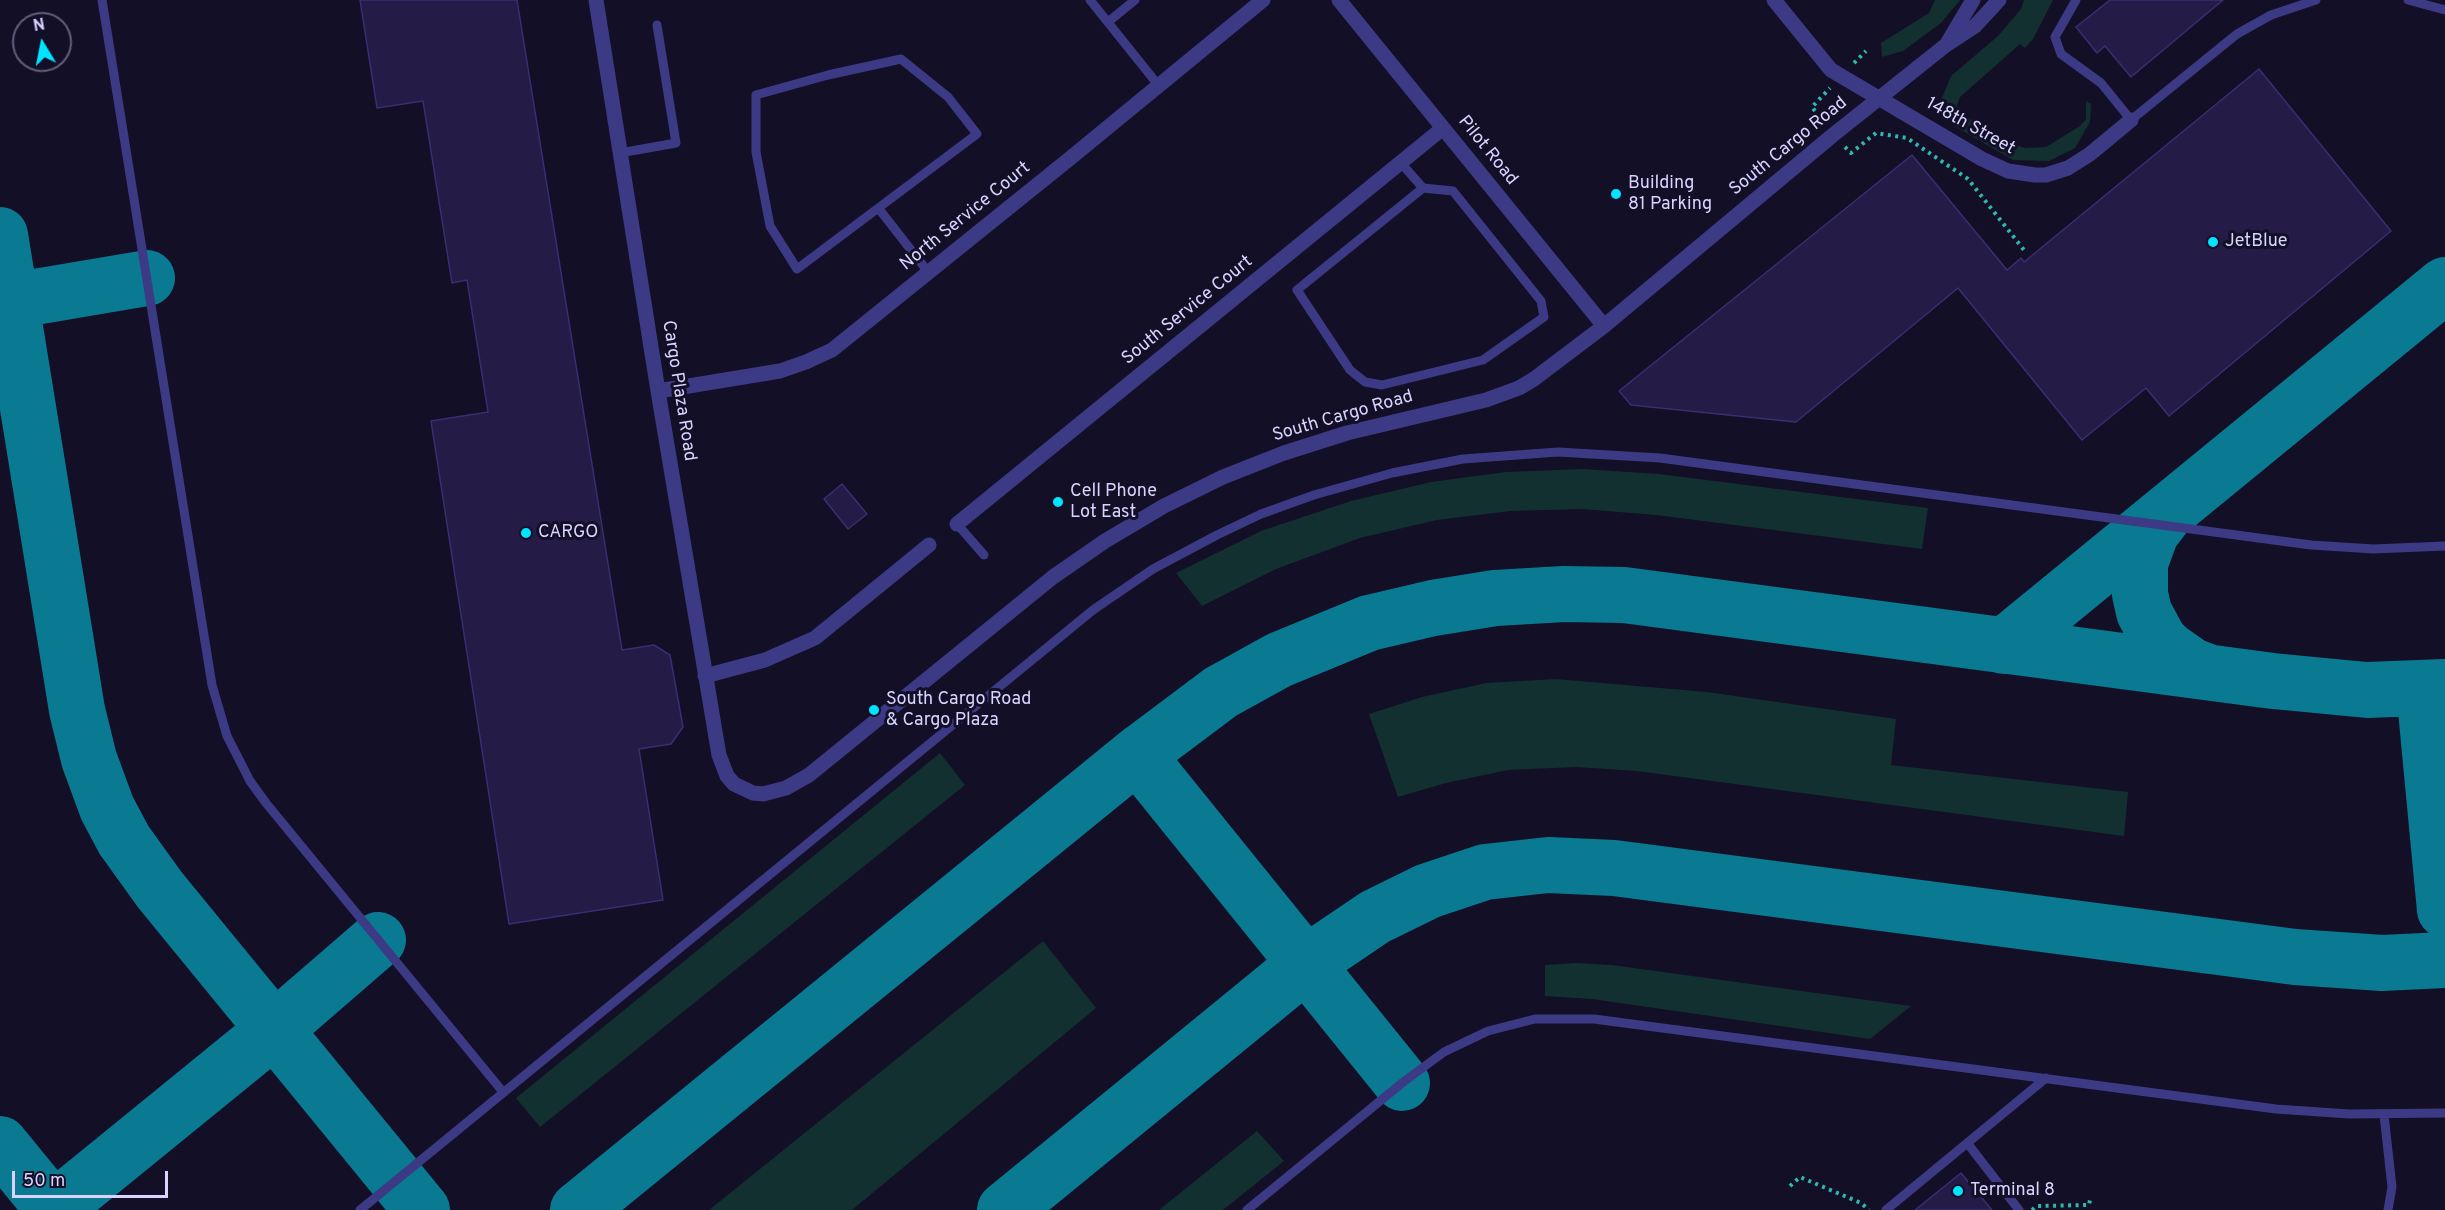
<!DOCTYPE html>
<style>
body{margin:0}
#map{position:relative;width:2445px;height:1210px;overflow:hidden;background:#130f26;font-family:Overpass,sans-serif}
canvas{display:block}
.north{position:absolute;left:12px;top:12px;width:60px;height:60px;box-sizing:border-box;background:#130f26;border:2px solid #625e7d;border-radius:50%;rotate:350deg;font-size:16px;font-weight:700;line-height:24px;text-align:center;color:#d9d4ff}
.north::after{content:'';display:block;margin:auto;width:21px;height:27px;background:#00e5ff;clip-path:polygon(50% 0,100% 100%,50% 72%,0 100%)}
.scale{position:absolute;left:12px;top:1171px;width:156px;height:27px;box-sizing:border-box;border:3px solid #d9d4ff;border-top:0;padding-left:8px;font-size:18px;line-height:21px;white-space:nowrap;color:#d9d4ff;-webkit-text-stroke:4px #130f26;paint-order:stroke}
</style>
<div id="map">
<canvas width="2445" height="1210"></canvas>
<div class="north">N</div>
<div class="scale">50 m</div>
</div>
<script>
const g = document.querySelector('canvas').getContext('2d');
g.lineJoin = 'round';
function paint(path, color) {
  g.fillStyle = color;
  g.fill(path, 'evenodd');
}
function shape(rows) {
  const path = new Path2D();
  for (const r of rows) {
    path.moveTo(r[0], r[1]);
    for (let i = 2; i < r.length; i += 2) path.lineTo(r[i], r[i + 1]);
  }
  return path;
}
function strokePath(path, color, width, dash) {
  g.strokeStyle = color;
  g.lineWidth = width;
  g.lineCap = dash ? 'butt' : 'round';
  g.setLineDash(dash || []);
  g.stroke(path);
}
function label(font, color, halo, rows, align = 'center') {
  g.font = font + ' Overpass,sans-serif';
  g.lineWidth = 6;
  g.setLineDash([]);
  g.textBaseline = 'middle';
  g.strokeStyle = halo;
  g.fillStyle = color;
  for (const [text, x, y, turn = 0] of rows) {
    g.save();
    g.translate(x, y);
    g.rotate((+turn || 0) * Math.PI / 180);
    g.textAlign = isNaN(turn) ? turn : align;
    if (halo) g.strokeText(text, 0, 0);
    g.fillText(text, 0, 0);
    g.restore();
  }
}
paint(shape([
 [1935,0,1960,0,1941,23,1903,51,1882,57,1881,43,1929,13],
 [2024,0,2053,0,2033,39,2025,48,2020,44,1960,97,1957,105,1959,112,2002,140,2024,148,2046,147,2080,126,2086,119,2086,101,2091,104,2090,122,2075,148,2049,161,2013,160,1954,126,1940,103,1951,76,1998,36,2021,9],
 [1583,469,1659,474,1928,508,1922,549,1656,515,1582,509,1511,511,1437,520,1360,538,1276,569,1202,606,1176,573,1261,531,1351,501,1431,482,1506,472],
 [1556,679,1707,692,1896,719,1891,765,2128,792,2124,836,1637,771,1576,767,1508,770,1446,783,1398,797,1369,714,1422,697,1486,683],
 [940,753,965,785,540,1127,516,1098],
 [1043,941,1096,1008,852,1210,709,1210],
 [1577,963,1612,965,1911,1006,1870,1039,1592,999,1545,996,1545,965],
 [1257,1131,1284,1161,1223,1210,1159,1210]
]), '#12302f');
strokePath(shape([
 [0,235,77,710,89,759,107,808,124,840,160,890,422,1210],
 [0,303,147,278],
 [2164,516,2151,533,2140,563,2140,594,2144,612,2159,640,2169,650,2192,666,2208,672],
 [2004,646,2445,285],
 [2424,689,2445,910],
 [1137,755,1402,1083],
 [0,1144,54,1210],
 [53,1210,274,1030,378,940],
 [578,1210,1137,755,1221,692,1279,660,1369,623,1433,608,1495,598,1564,594,1624,595,2273,681,2367,690,2445,687],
 [1005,1210,1307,963,1375,917,1428,891,1485,872,1548,865,1614,868,2295,957,2382,963,2445,960]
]), '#0a7a92', 56);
const building = shape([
 [360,0,517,0,622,650,654,645,670,655,683,727,671,744,639,749,663,900,509,924,431,421,488,412,467,280,452,283,423,101,377,108,360,0],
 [2110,0,2223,0,2131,77,2105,46,2097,53,2076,27,2110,0],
 [2259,69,2391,231,2169,416,2146,388,2082,440,1958,288,1796,422,1631,405,1619,391,1912,155,2007,270,2021,258,2024,262,2259,69],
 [842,484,867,514,848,529,824,499,842,484],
 [1961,1173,1992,1210,1915,1210,1961,1173]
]);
paint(building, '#241b47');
strokePath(building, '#3b2d73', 1.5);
strokePath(shape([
 [1854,63,1866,51],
 [1824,123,1812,107,1830,88],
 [1845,147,1851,153,1876,133,1907,138,1968,179,2024,250],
 [1790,1186,1800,1177,1861,1203,1869,1210],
 [2032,1210,2037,1206,2089,1205,2090,1200]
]), '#2fb8b0', 4, [3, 4.5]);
strokePath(shape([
 [102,0,212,685,227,736,250,781,266,803,503,1092],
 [1090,0,1159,86],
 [2076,0,2055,37,2061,54,2101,83,2131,120,2237,34,2271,15,2316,0],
 [2408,0,2445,10],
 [1108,22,1135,0],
 [901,59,948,97,977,134,797,269,770,226,756,152,756,95,828,75,901,59],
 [620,153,676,143,657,25],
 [1401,163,1423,188,1453,191,1541,301,1544,317,1483,360,1382,385,1365,382,1350,370,1297,290,1423,188],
 [879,209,929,273],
 [957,524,984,555],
 [2384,1115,2392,1187,2388,1210],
 [1968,1144,2019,1210],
 [360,1210,1093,610,1153,569,1217,535,1261,514,1314,495,1392,473,1463,459,1558,452,1660,458,2311,545,2373,549,2445,546],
 [1247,1210,1402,1083,1444,1052,1488,1031,1535,1019,1594,1019,2276,1109,2349,1114,2445,1113],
 [1886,1210,2046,1078]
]), '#3d3a85', 9);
strokePath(shape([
 [596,0,658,391,719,755,727,776,734,784,753,793,763,794,786,788,809,775,1053,577,1105,541,1164,506,1223,477,1284,453,1347,433,1486,400,1519,388,1534,379,1604,326,1833,135,1946,45,1975,26,1999,0],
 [1339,0,1604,326],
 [1774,0,1831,70,1982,159,2008,171,2035,175,2046,175,2068,168,2090,154,2131,120],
 [1948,42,1973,0],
 [658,391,780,371,806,362,832,350,1068,160,1263,0],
 [957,524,1443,128],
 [705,676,765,660,815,638,929,545]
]), '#3d3a85', 15);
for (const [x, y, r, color] of [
 [1616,194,6,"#00e5ff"],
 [2213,242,6,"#00e5ff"],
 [1058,502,6,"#00e5ff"],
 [526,533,6,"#00e5ff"],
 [874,710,6,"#00e5ff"],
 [1958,1191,6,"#00e5ff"]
]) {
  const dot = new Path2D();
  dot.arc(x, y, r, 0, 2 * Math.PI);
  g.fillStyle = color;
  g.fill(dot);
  strokePath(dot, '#130f26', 2);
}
label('18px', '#d9d4ff', '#130f26', [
 ["148th Street",1970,127,29],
 ["South Cargo Road",1789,147,-39],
 ["Pilot Road",1487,151,51],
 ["North Service Court",966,217,-39],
 ["South Service Court",1188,311,-39],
 ["Cargo Plaza Road",678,391,81],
 ["South Cargo Road",1343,417,-16]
]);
label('18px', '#d9d4ff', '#130f26', [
 ["Building",1628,184],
 ["81 Parking",1628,205],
 ["JetBlue",2225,242],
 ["Cell Phone",1070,492],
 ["Lot East",1070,513],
 ["CARGO",538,533],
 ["South Cargo Road",886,700],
 ["& Cargo Plaza",886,721],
 ["Terminal 8",1970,1191]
], 'left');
</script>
